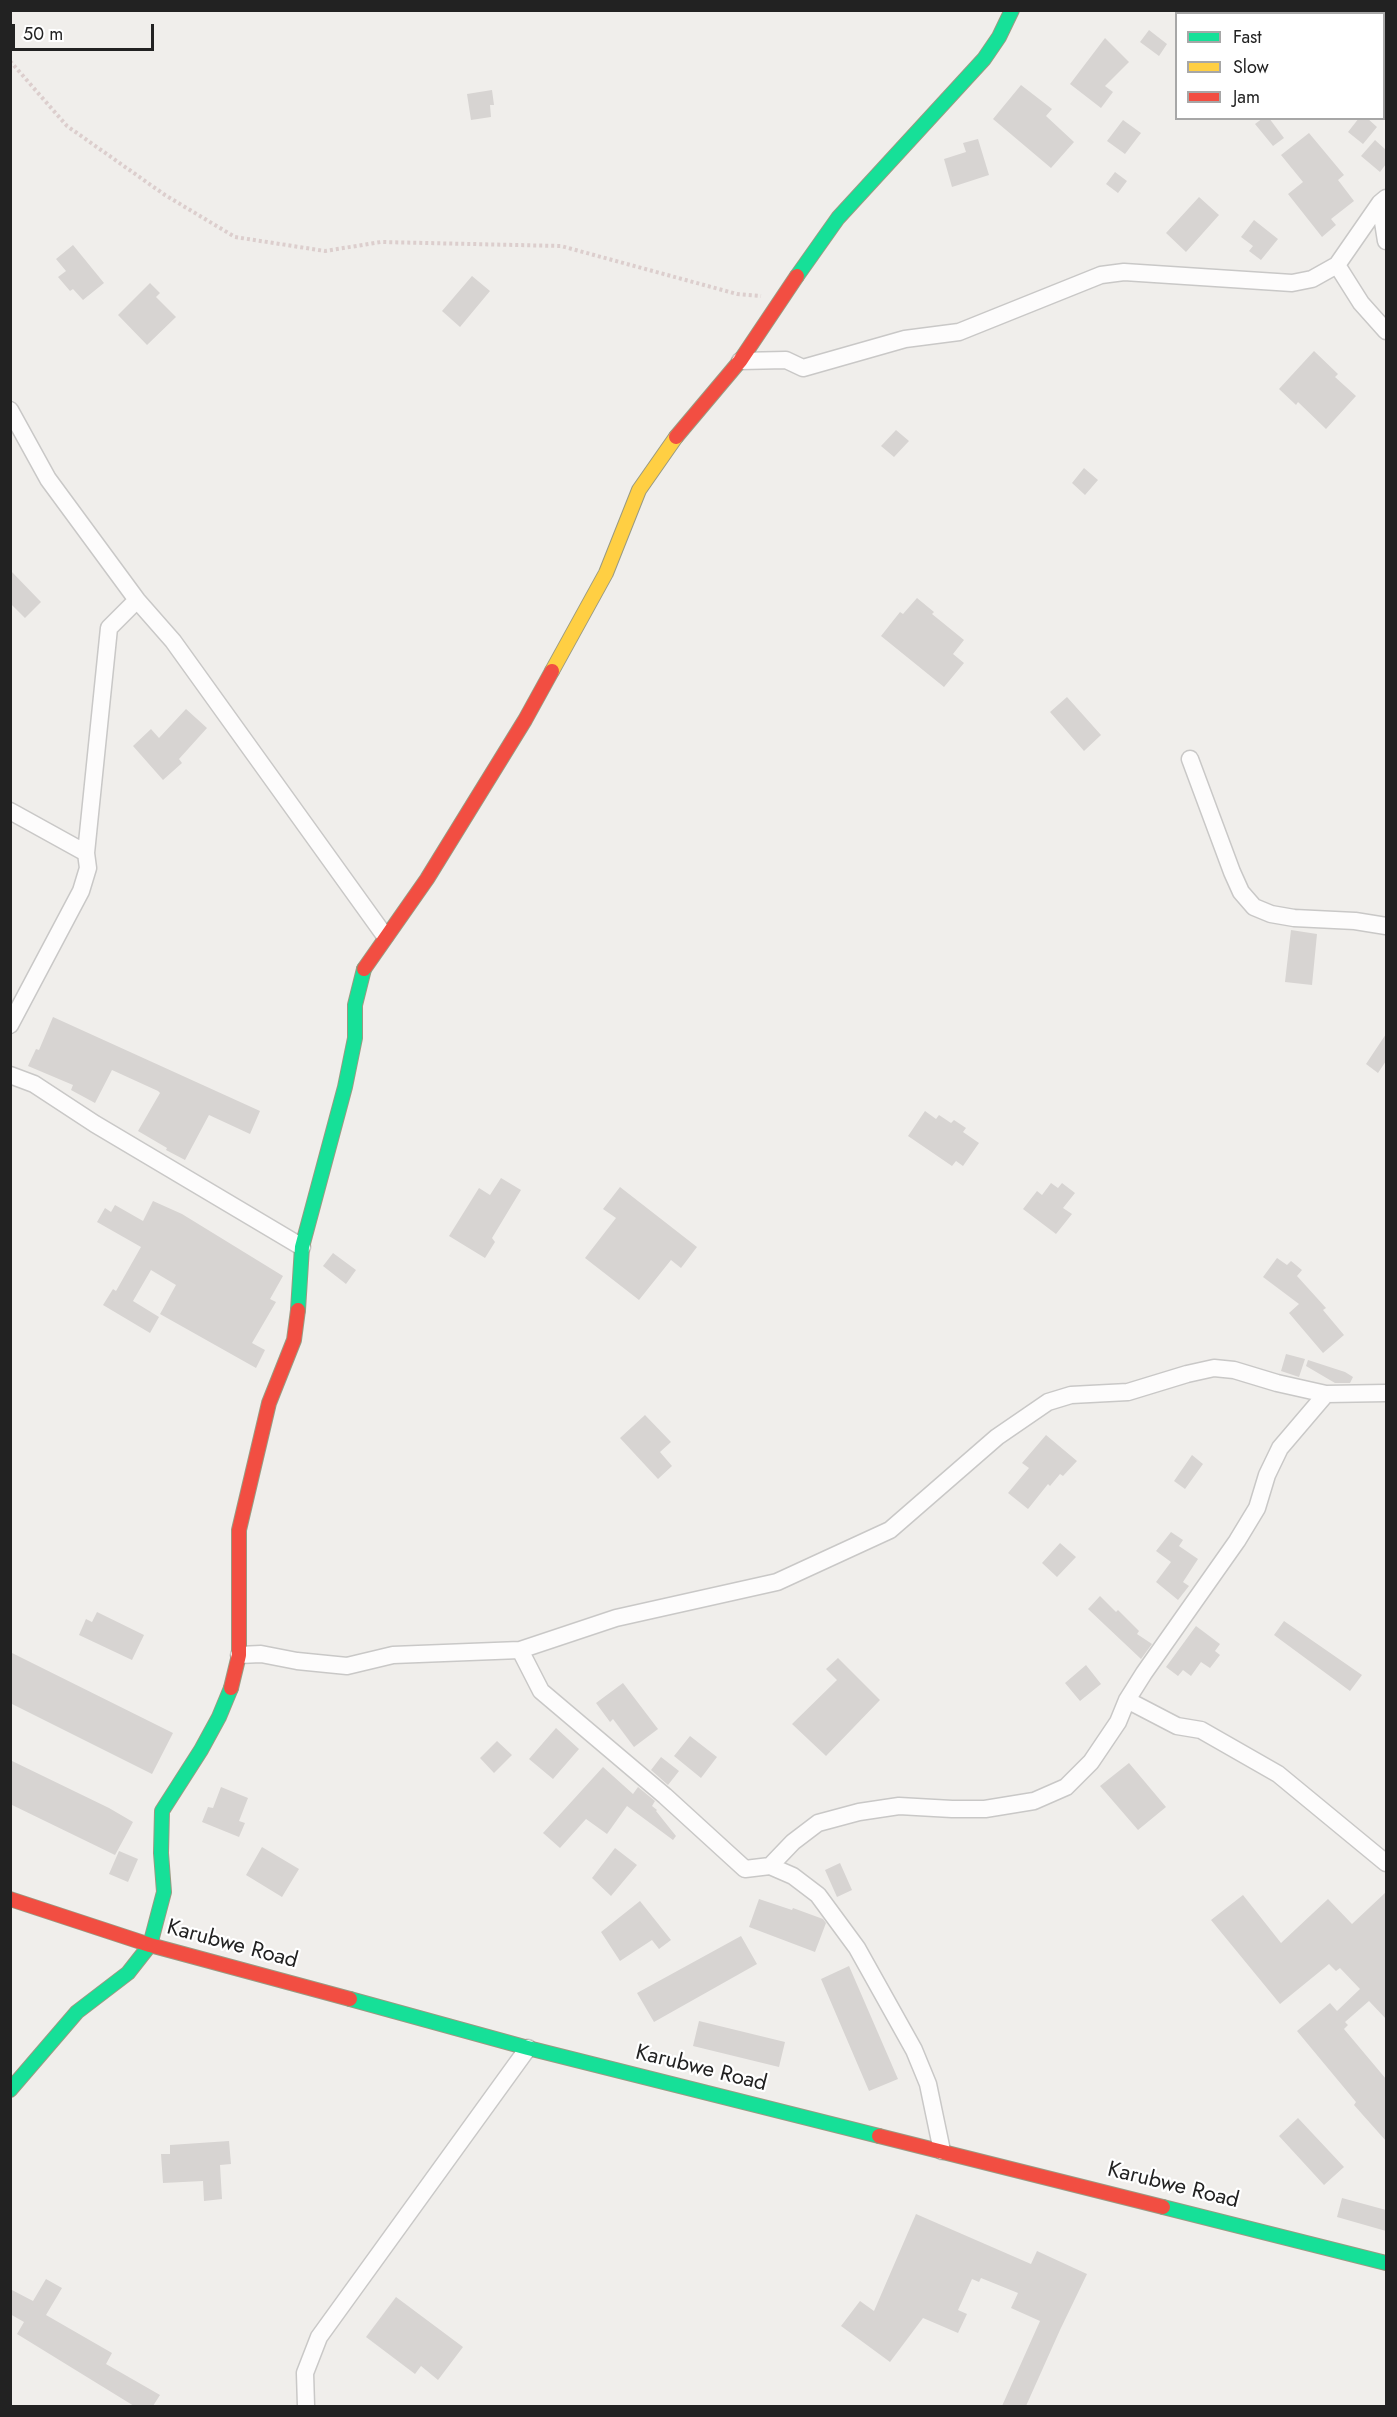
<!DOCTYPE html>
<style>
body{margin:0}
#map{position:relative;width:1397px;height:2417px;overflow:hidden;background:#f0eeeb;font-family:Jost,sans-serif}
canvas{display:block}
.frame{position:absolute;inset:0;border:12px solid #222;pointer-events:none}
.legend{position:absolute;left:1175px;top:12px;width:210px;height:108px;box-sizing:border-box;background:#fff;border:2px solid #a7a7a7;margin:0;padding:8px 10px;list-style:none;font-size:18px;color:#222}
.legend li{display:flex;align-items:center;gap:12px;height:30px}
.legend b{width:30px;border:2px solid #a7a7a7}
.scale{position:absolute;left:12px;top:24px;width:142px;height:27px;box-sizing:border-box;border:3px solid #222;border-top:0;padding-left:8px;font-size:18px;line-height:21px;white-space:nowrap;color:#222;-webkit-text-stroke:4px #fff;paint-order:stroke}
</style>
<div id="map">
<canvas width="1397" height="2417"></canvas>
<div class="frame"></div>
<ul class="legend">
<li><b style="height:8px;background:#16e098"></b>Fast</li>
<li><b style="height:8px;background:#ffcf43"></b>Slow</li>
<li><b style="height:8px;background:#f24e42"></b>Jam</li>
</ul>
<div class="scale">50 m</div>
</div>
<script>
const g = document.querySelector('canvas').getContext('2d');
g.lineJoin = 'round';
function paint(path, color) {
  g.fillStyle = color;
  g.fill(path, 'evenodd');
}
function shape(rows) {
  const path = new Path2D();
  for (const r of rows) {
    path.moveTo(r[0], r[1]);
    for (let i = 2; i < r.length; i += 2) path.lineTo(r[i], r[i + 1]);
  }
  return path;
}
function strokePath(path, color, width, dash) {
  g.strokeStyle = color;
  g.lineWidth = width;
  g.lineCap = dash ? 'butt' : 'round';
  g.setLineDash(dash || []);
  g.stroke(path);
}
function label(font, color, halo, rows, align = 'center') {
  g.font = font + ' Jost,sans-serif';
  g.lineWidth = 4.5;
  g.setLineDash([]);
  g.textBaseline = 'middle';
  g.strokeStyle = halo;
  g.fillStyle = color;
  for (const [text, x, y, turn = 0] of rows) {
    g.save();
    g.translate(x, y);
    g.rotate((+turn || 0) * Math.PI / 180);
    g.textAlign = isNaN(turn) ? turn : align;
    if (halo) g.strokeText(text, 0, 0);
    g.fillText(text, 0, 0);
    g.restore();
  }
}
paint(shape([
 [1149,30,1167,44,1159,56,1140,42],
 [1105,38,1129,62,1105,86,1113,92,1101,108,1070,84],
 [1021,85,1052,109,1046,116,1074,142,1051,168,993,119],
 [492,90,494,105,490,105,491,117,471,120,467,94],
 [1263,118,1269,118,1284,138,1273,146,1255,124],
 [1359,118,1367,118,1377,127,1363,144,1348,132],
 [1123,120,1141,133,1125,154,1107,141],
 [1309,133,1344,175,1338,180,1354,201,1331,219,1336,225,1322,237,1288,194,1303,182,1281,155],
 [978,139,989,175,952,187,944,159,966,152,963,143],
 [1375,140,1386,150,1386,164,1380,172,1361,156],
 [1115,172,1127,181,1118,193,1106,184],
 [1199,197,1219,215,1186,252,1166,233],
 [1254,220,1278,239,1261,260,1249,251,1253,246,1241,237],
 [73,245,104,283,83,300,73,289,70,291,58,277,66,271,56,259],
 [472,276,490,291,460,327,442,311],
 [150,283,160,293,156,297,176,317,147,345,118,315],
 [1314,351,1338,374,1335,377,1356,396,1326,429,1298,402,1296,405,1279,389],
 [896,430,909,441,894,457,881,446],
 [1084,468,1098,480,1085,495,1072,483],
 [10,570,41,602,25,618,10,603],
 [917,598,934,612,932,614,964,640,953,654,964,663,944,687,881,636,900,612,903,614],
 [1067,697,1101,735,1084,751,1050,712],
 [186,709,207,728,179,759,182,763,163,780,133,746,151,729,159,738],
 [1291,930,1317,934,1312,985,1285,982],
 [53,1017,260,1111,250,1134,209,1115,185,1160,166,1150,167,1148,138,1131,160,1093,158,1091,112,1070,95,1103,71,1090,73,1085,28,1066,36,1049,39,1050],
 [1386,1034,1386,1061,1378,1073,1366,1064],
 [925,1111,936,1119,939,1115,951,1123,954,1120,966,1128,963,1132,979,1143,963,1166,956,1161,952,1166,908,1136],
 [501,1178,521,1190,492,1238,495,1242,485,1258,449,1236,479,1188,490,1195],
 [1051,1183,1058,1188,1062,1183,1075,1193,1063,1208,1072,1214,1056,1234,1023,1209,1037,1191,1042,1195],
 [620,1187,697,1247,681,1268,671,1260,639,1300,585,1258,616,1218,603,1209],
 [153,1201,182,1214,283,1276,270,1299,276,1302,252,1343,265,1350,256,1368,160,1314,176,1285,151,1270,133,1301,159,1317,150,1333,103,1305,113,1289,116,1291,141,1247,97,1222,105,1208,111,1212,115,1205,143,1221],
 [333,1253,356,1270,346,1284,323,1266],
 [1277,1258,1287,1265,1291,1261,1302,1270,1297,1276,1326,1308,1323,1310,1344,1335,1323,1353,1289,1313,1299,1304,1263,1277],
 [1286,1354,1305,1359,1299,1377,1281,1371],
 [1308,1360,1345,1372,1353,1377,1350,1383,1335,1383,1306,1366],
 [645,1415,671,1442,660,1452,672,1466,658,1479,620,1438],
 [1046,1435,1077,1461,1063,1476,1060,1474,1050,1486,1048,1484,1028,1509,1008,1493,1029,1468,1022,1463],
 [1192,1455,1203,1464,1185,1489,1174,1481],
 [1171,1532,1183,1540,1179,1546,1198,1559,1183,1582,1189,1586,1178,1600,1156,1582,1171,1562,1156,1551],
 [1060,1543,1076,1557,1057,1577,1042,1563],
 [1100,1596,1116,1612,1118,1610,1139,1631,1137,1634,1152,1644,1141,1659,1088,1609],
 [97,1612,144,1635,132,1660,79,1635,86,1619,92,1622],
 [1284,1621,1362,1675,1350,1691,1274,1635],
 [1196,1626,1220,1644,1215,1651,1220,1655,1210,1668,1201,1662,1191,1676,1183,1670,1178,1676,1166,1667],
 [10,1652,173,1733,152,1774,10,1703],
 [838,1658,880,1700,826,1756,792,1724,837,1680,826,1669],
 [1086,1665,1101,1684,1080,1701,1065,1683],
 [623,1683,658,1729,634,1747,613,1719,610,1722,596,1703],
 [556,1728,579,1749,553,1779,529,1759],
 [690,1736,717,1757,701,1778,674,1756],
 [497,1741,512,1755,494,1773,480,1758],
 [661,1757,679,1771,668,1785,651,1770],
 [10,1760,109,1808,133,1822,115,1855,10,1804],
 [1129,1763,1166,1807,1138,1830,1100,1786],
 [603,1767,633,1794,638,1787,655,1801,652,1806,657,1810,656,1811,676,1836,673,1840,627,1806,607,1834,586,1819,560,1848,543,1833],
 [221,1787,248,1798,239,1821,245,1823,239,1837,202,1822,208,1807,213,1808],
 [262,1847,299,1869,282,1897,246,1875],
 [615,1848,637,1865,611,1896,592,1878],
 [119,1851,138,1859,128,1882,109,1874],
 [840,1863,852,1890,837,1897,825,1870],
 [1386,1892,1386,2019,1369,2001,1345,2022,1348,2025,1344,2029,1386,2079,1386,2141,1354,2105,1356,2102,1297,2031,1330,2003,1337,2011,1360,1989,1340,1968,1336,1971,1329,1964,1280,2004,1211,1920,1243,1895,1281,1943,1328,1899,1352,1924],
 [759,1899,792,1910,793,1908,823,1919,826,1923,815,1952,749,1927],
 [640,1901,671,1940,659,1949,652,1940,620,1961,601,1932],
 [741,1936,757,1964,654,2022,637,1993],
 [849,1966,898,2079,869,2091,821,1979],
 [699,2021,785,2042,779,2067,693,2046],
 [1298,2118,1344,2167,1324,2185,1279,2136],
 [229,2141,231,2164,220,2165,222,2199,204,2201,203,2181,163,2183,161,2154,170,2154,170,2145],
 [1342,2198,1386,2210,1386,2231,1337,2217],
 [916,2214,1031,2264,1037,2251,1087,2274,1060,2330,1026,2406,1002,2406,1040,2321,1011,2308,1018,2293,981,2278,979,2282,972,2279,958,2310,967,2314,958,2333,923,2318,890,2362,841,2326,860,2301,874,2311],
 [46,2279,62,2288,46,2315,112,2353,106,2364,160,2395,153,2406,134,2406,17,2334,24,2322,10,2314,10,2289,33,2301],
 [396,2297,463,2347,438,2380,421,2366,415,2374,366,2337]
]), '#d7d4d2');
const street = shape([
 [1380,203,1386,241],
 [1337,265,1361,303,1386,331],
 [740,361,786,360,803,368,905,339,959,332,1101,275,1124,272,1292,283,1312,279,1337,265,1380,203,1386,198],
 [10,410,48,479,137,600,173,641,385,936],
 [1190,759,1232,872,1241,892,1254,907,1271,914,1294,918,1355,921,1386,926],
 [10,811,86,853],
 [10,1025,81,891,88,868,86,853,109,628,137,600],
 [10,1075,34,1084,95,1124,302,1247],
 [520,1650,541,1691,665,1796,745,1869,770,1866,793,1876,818,1895,857,1948,914,2050,928,2084,942,2151],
 [239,1655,261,1654,297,1661,347,1666,393,1655,520,1650,616,1618,777,1582,890,1530,997,1437,1048,1402,1071,1395,1128,1392,1187,1374,1214,1368,1234,1370,1277,1383,1326,1394,1386,1393],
 [1127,1700,1177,1726,1201,1730,1278,1774,1386,1863],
 [770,1866,793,1842,818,1823,859,1812,899,1806,952,1809,985,1809,1034,1801,1066,1787,1091,1762,1118,1722,1127,1700,1144,1673,1237,1541,1257,1508,1267,1475,1280,1448,1326,1394],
 [306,2406,305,2373,319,2337,528,2048]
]);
const fast = shape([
 [797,276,838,218,984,59,999,37,1012,10],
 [298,1310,302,1247,345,1087,355,1038,355,1005,364,969],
 [350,1999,528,2048,879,2136],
 [10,2090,77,2012,128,1973,150,1945,164,1892,161,1853,162,1811,201,1750,219,1717,231,1688],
 [1163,2207,1386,2263]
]);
const slow = shape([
 [552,671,606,573,639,490,676,437]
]);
const jam = shape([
 [676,437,740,361,797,276],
 [364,969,427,879,525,720,552,671],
 [231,1688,239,1655,239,1530,269,1403,294,1340,298,1310],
 [10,1899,150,1945,350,1999],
 [879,2136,1163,2207]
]);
strokePath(street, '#c9c8c7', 19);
strokePath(fast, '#999a82', 16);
strokePath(slow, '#999a82', 16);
strokePath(jam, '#999a82', 16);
strokePath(shape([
 [10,61,67,126,165,195,235,237,325,251,381,242,561,246,737,294,761,296]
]), '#dccecd', 4, [3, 3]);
strokePath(street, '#fdfcfc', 16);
strokePath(fast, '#16e098', 14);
strokePath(slow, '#ffcf43', 14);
strokePath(jam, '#f24e42', 14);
label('22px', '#222', '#fff', [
 ["Karubwe Road",232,1945,15],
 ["Karubwe Road",701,2069,14],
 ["Karubwe Road",1173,2186,14]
]);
</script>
